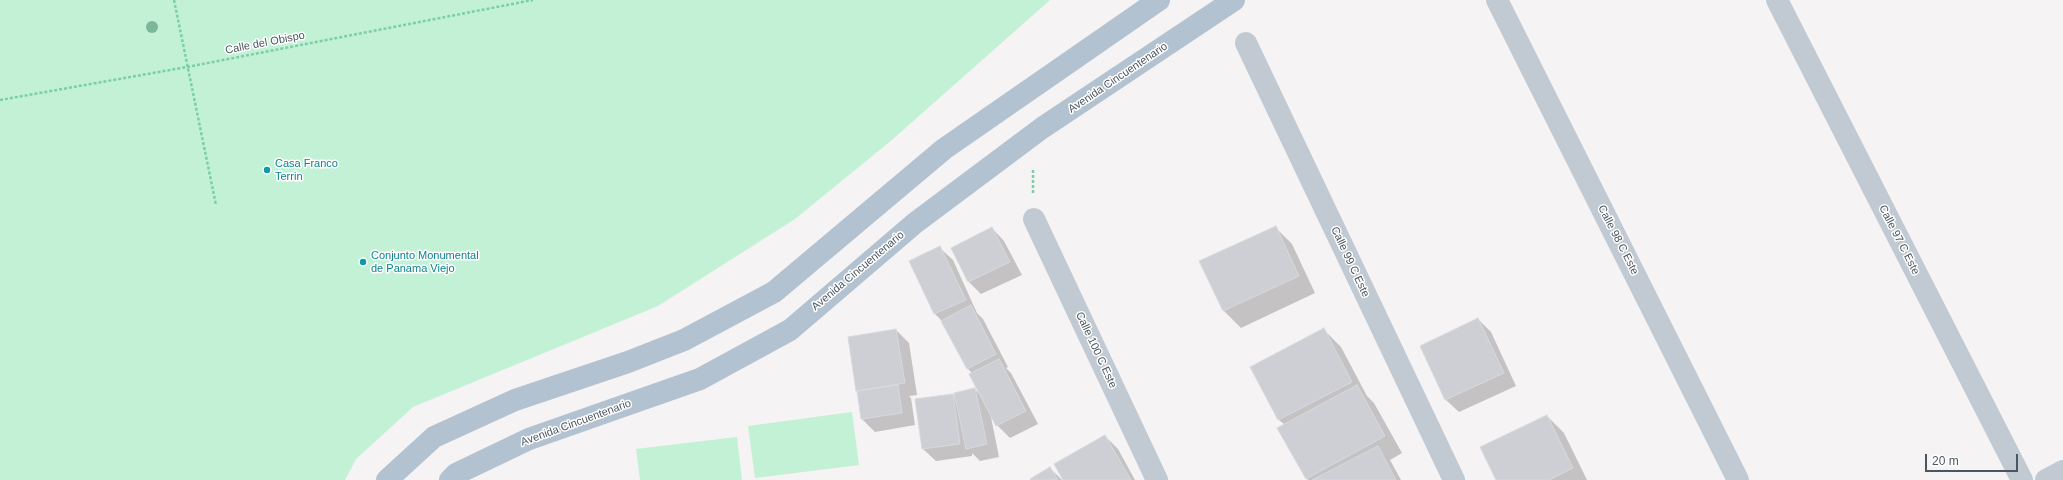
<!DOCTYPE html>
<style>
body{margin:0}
#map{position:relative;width:2063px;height:480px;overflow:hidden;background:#f5f3f3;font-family:Arial,sans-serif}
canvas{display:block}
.scale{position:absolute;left:1925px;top:454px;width:93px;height:18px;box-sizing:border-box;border:2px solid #4a5661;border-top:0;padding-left:5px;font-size:12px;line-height:14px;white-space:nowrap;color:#4a5661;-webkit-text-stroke:3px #fff;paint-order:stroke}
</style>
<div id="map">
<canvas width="2063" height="480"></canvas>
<div class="scale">20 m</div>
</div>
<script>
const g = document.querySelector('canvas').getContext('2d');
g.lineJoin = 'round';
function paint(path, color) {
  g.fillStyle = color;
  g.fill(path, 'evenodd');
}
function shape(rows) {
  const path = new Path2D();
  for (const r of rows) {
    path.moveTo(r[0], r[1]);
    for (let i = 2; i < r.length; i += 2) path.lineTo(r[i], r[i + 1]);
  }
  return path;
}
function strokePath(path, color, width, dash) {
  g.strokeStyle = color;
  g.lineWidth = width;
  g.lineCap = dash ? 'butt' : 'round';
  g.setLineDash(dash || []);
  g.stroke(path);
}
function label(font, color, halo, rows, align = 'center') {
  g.font = font + ' Arial,sans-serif';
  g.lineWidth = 3;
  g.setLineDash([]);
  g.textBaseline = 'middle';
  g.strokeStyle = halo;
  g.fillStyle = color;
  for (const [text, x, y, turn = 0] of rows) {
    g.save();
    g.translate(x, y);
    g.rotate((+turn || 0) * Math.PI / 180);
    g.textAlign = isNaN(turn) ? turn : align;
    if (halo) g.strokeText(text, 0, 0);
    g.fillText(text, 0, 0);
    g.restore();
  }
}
paint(shape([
 [0,0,1050,0,893,139,795,219,658,306,413,407,356,459,345,480,0,480],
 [852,412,859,465,755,478,748,426],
 [737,437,742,480,640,480,636,449]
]), '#c3f1d5');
paint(shape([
 [1275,227,1292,244,1315,293,1241,328,1224,311],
 [992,228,1004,241,1022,275,981,294,969,282,952,248],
 [940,248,953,260,977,313,983,319,1008,367,1006,368,1011,373,1038,424,1010,438,997,425,990,412,999,457,980,461,972,453,972,456,936,461,923,449,953,395,956,399,975,389,981,396,972,373,968,369,943,322,935,314,911,261],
 [1478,319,1491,332,1516,386,1459,412,1446,400,1421,346],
 [896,330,909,343,917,395,909,396,911,398,915,425,875,432,862,419,849,338],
 [1324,330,1341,347,1367,396,1374,403,1402,453,1390,460,1401,480,1308,480,1279,429,1285,425,1279,420,1252,367],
 [1547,416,1564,433,1587,480,1497,480],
 [1105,436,1118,449,1135,480,1064,480],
 [1050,468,1062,480,1032,480]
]), '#0003');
const building = shape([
 [1276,226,1299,276,1223,311,1199,261,1276,226],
 [992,227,1010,262,968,282,951,248,992,227],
 [940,246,966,300,934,314,909,261,940,246],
 [971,305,996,354,967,369,941,321,971,305],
 [1478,318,1504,373,1445,400,1420,346,1478,318],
 [1324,328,1352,382,1278,420,1250,367,1324,328],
 [896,329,905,383,856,391,848,337,896,329],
 [999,359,1026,411,996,426,969,374,999,359],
 [898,385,902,413,861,419,857,391,898,385],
 [1357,385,1385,436,1306,479,1277,428,1357,385],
 [975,388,987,444,966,449,954,393,975,388],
 [953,394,960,444,922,449,915,399,953,394],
 [1547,415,1573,468,1549,480,1496,480,1480,447,1547,415],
 [1105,435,1131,480,1063,480,1054,464,1105,435],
 [1378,446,1396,480,1312,480,1378,446],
 [1050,467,1058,480,1031,480,1030,479,1050,467]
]);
paint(building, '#cdcfd5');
strokePath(building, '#d7d9de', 1);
strokePath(shape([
 [174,0,216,205],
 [0,100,187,67,533,0],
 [1033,170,1033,193]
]), '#7ad0a6', 2.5, [3, 2]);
strokePath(shape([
 [1497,0,1738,480],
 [1777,0,2022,480],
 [1246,43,1454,480],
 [1034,219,1157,480],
 [2046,480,2063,471]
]), '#c1cad2', 22);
strokePath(shape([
 [387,480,434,437,515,400,628,362,684,340,774,292,944,149,1159,0],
 [450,480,456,474,529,439,700,379,790,330,915,223,1042,128,1234,0]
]), '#b3c2d1', 22);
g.fillStyle = '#7bb799';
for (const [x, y] of [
 [152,27]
]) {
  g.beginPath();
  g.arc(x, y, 6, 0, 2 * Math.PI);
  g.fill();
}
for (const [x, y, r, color] of [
 [267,170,4,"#0f9aa8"],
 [363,262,4,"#0f9aa8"]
]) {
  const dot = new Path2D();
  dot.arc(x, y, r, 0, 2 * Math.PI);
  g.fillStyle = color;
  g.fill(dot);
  strokePath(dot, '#fff', 1.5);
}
label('11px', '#4a5661', '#fff', [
 ["Calle del Obispo",265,43,-11],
 ["Avenida Cincuentenario",1118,78,-34],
 ["Calle 98 C Este",1618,240,63],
 ["Calle 97 C Este",1899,240,63],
 ["Calle 99 C Este",1350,262,65],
 ["Avenida Cincuentenario",858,271,-40],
 ["Calle 100 C Este",1096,350,65],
 ["Avenida Cincuentenario",576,423,-20]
]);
label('11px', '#0d838f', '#fff', [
 ["Casa Franco",275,164],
 ["Terrin",275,177],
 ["Conjunto Monumental",371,256],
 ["de Panama Viejo",371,269]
], 'left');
</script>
